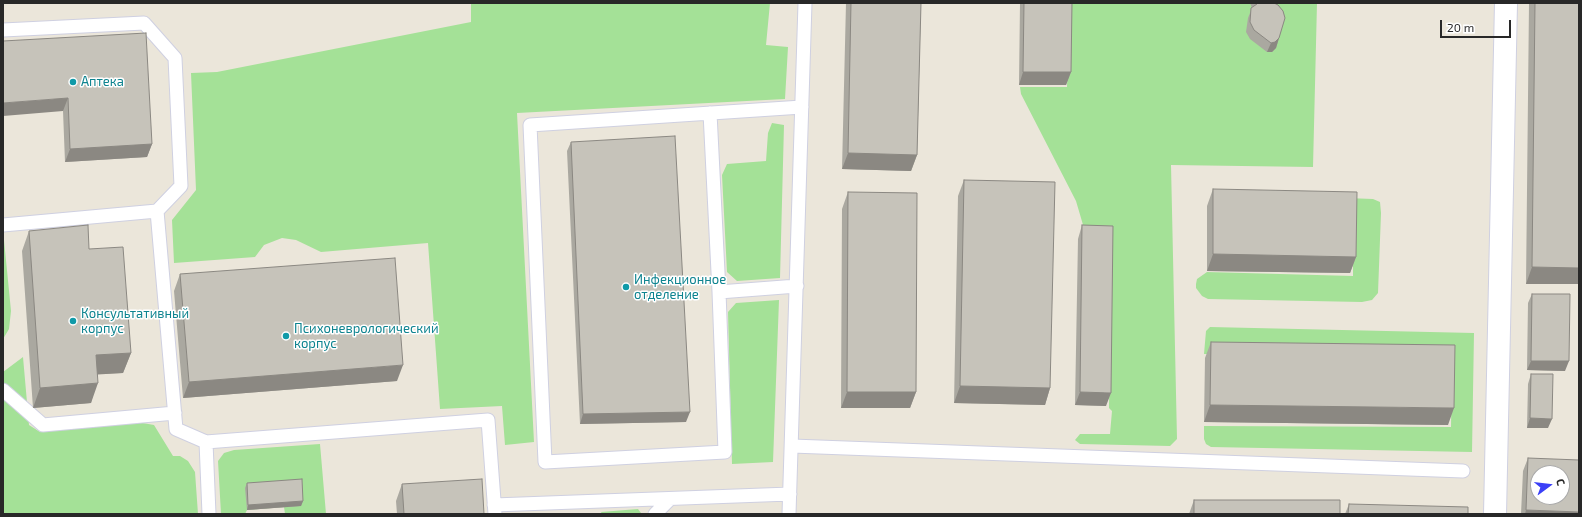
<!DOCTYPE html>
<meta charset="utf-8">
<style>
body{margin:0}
#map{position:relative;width:1582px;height:517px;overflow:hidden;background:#ebe6da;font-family:"Exo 2",sans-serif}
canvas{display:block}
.frame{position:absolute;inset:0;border:4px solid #282828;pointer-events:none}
.north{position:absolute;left:1530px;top:465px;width:40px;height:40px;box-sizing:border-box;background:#fff;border:1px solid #a9a9a9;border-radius:50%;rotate:75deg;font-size:11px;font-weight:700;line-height:16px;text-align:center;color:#282828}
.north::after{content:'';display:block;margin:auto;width:14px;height:18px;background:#3b40f7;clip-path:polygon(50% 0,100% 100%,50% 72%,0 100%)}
.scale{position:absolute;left:1440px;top:20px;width:71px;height:18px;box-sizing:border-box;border:2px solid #282828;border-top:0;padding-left:5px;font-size:12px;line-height:14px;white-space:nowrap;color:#282828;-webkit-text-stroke:3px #fff;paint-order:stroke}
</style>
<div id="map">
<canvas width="1582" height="517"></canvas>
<div class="frame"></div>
<div class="north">С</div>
<div class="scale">20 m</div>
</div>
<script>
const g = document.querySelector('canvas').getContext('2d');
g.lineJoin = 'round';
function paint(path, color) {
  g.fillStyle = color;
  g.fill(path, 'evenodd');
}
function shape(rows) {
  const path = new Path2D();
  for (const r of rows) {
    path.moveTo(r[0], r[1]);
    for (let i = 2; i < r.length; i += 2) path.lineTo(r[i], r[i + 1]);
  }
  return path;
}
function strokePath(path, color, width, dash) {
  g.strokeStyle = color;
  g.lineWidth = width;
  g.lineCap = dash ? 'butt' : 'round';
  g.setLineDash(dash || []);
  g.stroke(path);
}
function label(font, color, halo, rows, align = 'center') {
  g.font = font + ' "Exo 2",sans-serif';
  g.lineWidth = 3;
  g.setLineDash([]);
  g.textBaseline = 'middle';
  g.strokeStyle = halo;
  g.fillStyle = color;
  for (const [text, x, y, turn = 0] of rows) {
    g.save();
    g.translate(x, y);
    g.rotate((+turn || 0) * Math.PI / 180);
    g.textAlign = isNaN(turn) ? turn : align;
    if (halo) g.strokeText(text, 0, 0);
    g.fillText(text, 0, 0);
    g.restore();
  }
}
paint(shape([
 [471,3,770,3,766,45,788,47,785,99,517,113,534,442,505,445,502,406,440,409,428,243,321,252,296,240,282,238,264,245,255,257,174,263,172,220,196,190,191,73,217,72,471,22],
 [1069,3,1317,3,1313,167,1171,165,1177,439,1170,446,1080,444,1075,440,1080,434,1110,434,1112,411,1109,408,1111,236,1086,235,1076,201,1021,94,1020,87,1067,87],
 [772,123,784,125,780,278,737,281,727,272,722,175,727,164,766,161,768,133],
 [1215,193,1373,199,1380,202,1381,213,1378,293,1372,300,1362,302,1208,299,1202,296,1196,288,1196,284,1197,279,1207,272,1353,276,1353,207],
 [4,240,11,311,9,329,3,339],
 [779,300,773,462,732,464,728,312,736,303],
 [1210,327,1474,333,1472,452,1211,447,1206,444,1204,439,1204,426,1451,427,1452,359,1204,354,1206,331],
 [23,357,29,425,40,432,137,422,154,425,173,456,180,456,188,461,195,472,198,514,3,514,3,372],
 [320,444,326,514,285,514,284,507,247,510,245,514,221,514,218,461,224,453,234,450],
 [638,509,641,513,640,514,602,514,601,512]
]), '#a4e197');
const service = shape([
 [3,30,144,23,175,58,181,186,157,211,3,225],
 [710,113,719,292],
 [157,211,176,429,206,442],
 [797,286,719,292,725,452,545,462,530,125,802,107],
 [3,390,43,425,175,413],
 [792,446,1463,471],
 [494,505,790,494],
 [209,514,206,442,488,420,495,514],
 [655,514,670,499],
 [789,514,805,3]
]);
const minor = shape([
 [1495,514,1506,3]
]);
strokePath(service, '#cfd0e1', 15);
strokePath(minor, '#cfd0e1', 24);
strokePath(service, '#fff', 13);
strokePath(minor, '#fff', 22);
paint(shape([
 [846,3,921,3,917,155,911,171,842,169],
 [1020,3,1072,3,1071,72,1066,85,1019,85],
 [1250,3,1274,3,1279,38,1276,48,1272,52,1267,52,1250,39,1246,32,1248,18,1252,8],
 [1529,3,1579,3,1579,284,1526,284],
 [3,41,152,144,147,157,65,162,63,111],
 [571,142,686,422,580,424,567,151],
 [964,180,1050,388,1045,405,954,403,958,196],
 [1213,189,1356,257,1350,273,1207,271,1207,206],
 [848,192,916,392,910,408,841,408,842,209],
 [1082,225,1106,406,1075,405,1078,239],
 [29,231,89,249,131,353,123,373,98,374,91,403,33,408,22,251],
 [180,274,397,381,183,398,174,291],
 [1532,294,1565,371,1527,370,1528,303],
 [1211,342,1448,425,1204,422,1205,358],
 [1531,374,1548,428,1527,428,1528,384],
 [1528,458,1579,514,1521,514,1523,471],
 [247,483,303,501,301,506,247,510,245,488],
 [402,484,484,514,397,514,396,501],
 [1194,500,1340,514,1189,514],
 [1349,504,1468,514,1345,514]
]), '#aaa8a0');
paint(shape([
 [1279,38,1276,48,1272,52,1267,52,1271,43],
 [1023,72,1071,72,1066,85,1019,85],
 [68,98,63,111,3,116,3,103],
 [152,144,147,157,65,162,70,149],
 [848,153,917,155,911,171,842,169],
 [1213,254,1356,257,1350,273,1207,271],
 [1532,267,1579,268,1579,284,1526,284],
 [131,353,123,373,89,375,96,355],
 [1531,361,1569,361,1565,371,1527,370],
 [403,365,397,381,183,398,189,382],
 [98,383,91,403,33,408,40,388],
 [960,386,1050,388,1045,405,954,403],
 [847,392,916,392,910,408,841,408],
 [1080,392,1111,393,1106,406,1075,405],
 [1210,405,1454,408,1448,425,1204,422],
 [690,412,686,422,580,424,583,414],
 [1530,418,1552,419,1548,428,1527,428],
 [303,501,301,506,247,510,248,505],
 [1526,510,1579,512,1579,514,1525,514]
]), '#8b8882');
const building = shape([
 [851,3,921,3,917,155,848,153,851,3],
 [1024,3,1072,3,1071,72,1023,72,1024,3],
 [1256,3,1274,3,1278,5,1283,11,1285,18,1279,38,1275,42,1271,43,1254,30,1250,22,1251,8,1257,4,1256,3],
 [1535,3,1579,3,1579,268,1532,267,1535,3],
 [146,33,152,144,70,149,68,98,3,103,3,41,146,33],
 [675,136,690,412,583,414,571,142,675,136],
 [964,180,1055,182,1050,388,960,386,964,180],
 [1213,189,1357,192,1356,257,1213,254,1213,189],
 [848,192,917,193,916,392,847,392,848,192],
 [88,225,89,249,123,247,131,353,96,355,98,383,40,388,29,231,88,225],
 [1082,225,1113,226,1111,393,1080,392,1082,225],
 [395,258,403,365,189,382,180,274,395,258],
 [1532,294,1570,294,1569,361,1531,361,1532,294],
 [1211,342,1455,345,1454,408,1210,405,1211,342],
 [1531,374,1553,374,1552,419,1530,418,1531,374],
 [1528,458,1579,460,1579,512,1526,510,1528,458],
 [1538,473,1562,473,1562,497,1538,497,1538,473],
 [302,479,303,501,248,505,247,483,302,479],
 [482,479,484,514,404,514,402,484,482,479],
 [1194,500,1340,500,1340,514,1194,514,1194,500],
 [1349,504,1468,507,1468,514,1348,514,1349,504]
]);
paint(building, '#c6c3ba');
strokePath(building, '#8b8882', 1);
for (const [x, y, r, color] of [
 [73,82,4,"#0f9aa8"],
 [626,287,4,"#0f9aa8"],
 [73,321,4,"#0f9aa8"],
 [286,336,4,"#0f9aa8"]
]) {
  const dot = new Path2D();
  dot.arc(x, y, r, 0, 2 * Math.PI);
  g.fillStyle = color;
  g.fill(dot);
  strokePath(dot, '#fff', 1.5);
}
label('13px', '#0d838f', '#fff', [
 ["Аптека",81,82],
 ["Инфекционное",634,280],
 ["отделение",634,295],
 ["Консультативный",81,314],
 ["корпус",81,329],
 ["Психоневрологический",294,329],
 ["корпус",294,344]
], 'left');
</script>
